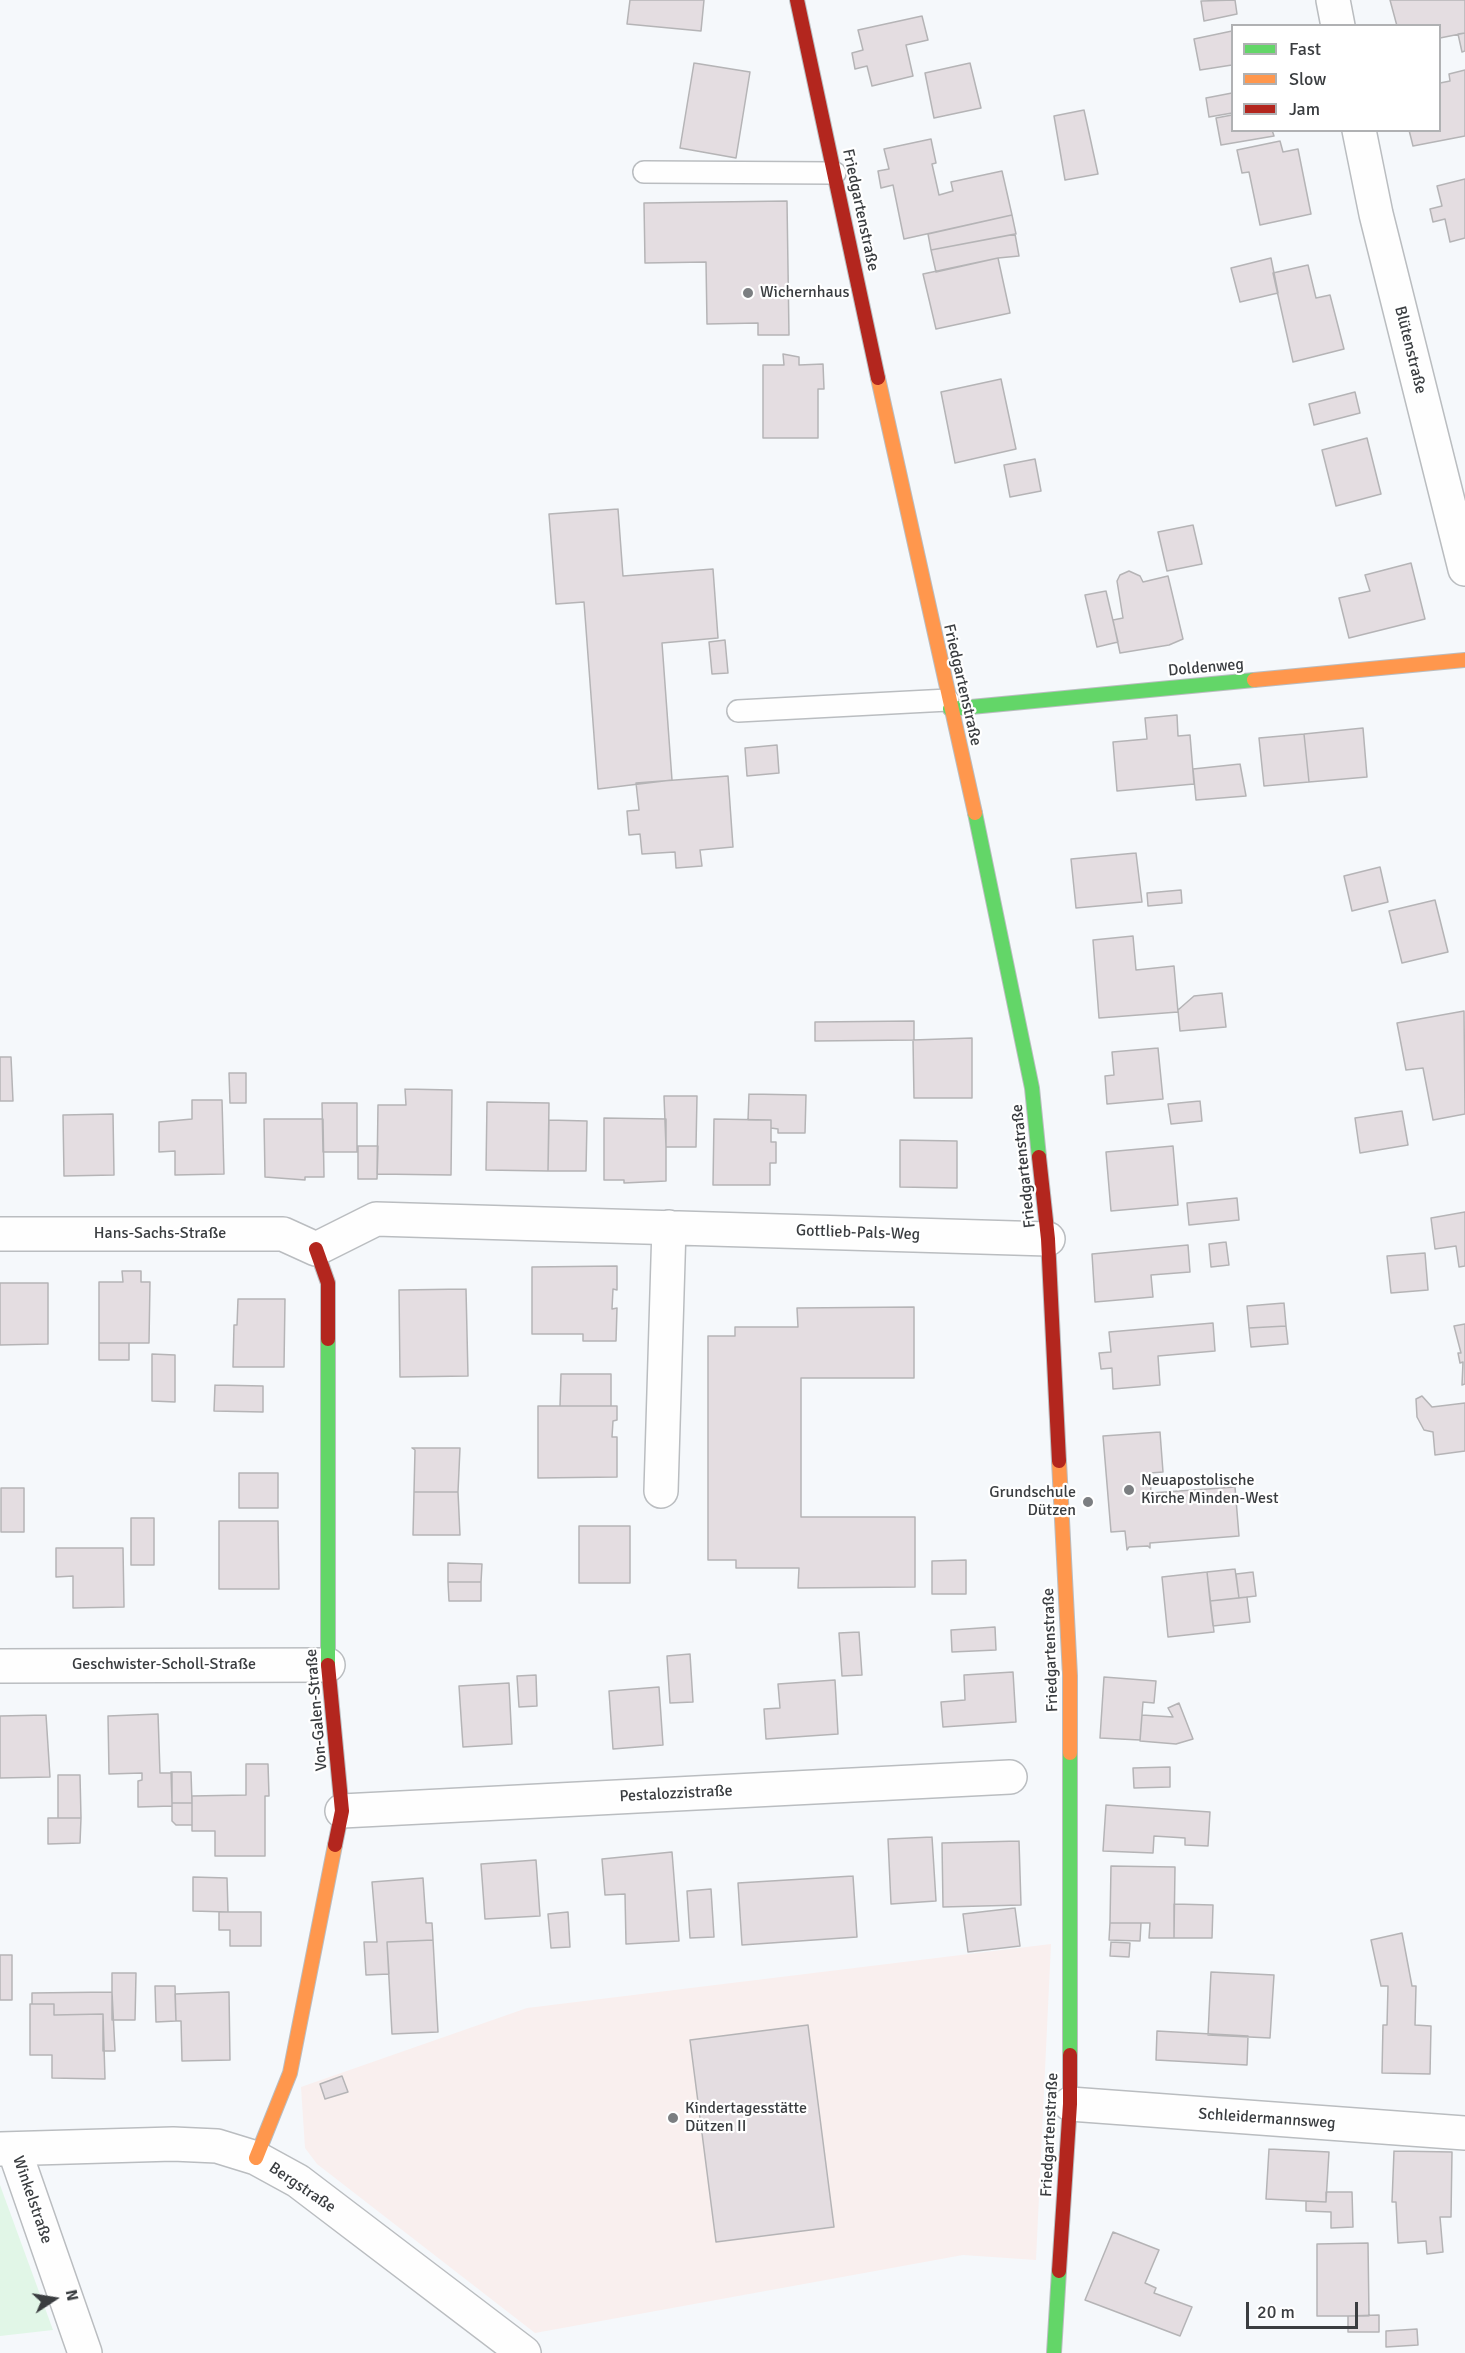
<!DOCTYPE html>
<meta charset="utf-8">
<style>
body{margin:0}
#map{position:relative;width:1465px;height:2353px;overflow:hidden;background:#f5f8fb;font-family:Signika,sans-serif}
canvas{display:block}
.legend{position:absolute;left:1231px;top:24px;width:210px;height:108px;box-sizing:border-box;background:#fff;border:2px solid #b0b1b3;margin:0;padding:8px 10px;list-style:none;font-size:18px;color:#3a3d40}
.legend li{display:flex;align-items:center;gap:12px;height:30px}
.legend b{width:30px;border:2px solid #b0b1b3}
.north{position:absolute;left:24px;top:2269px;width:60px;height:60px;-webkit-text-stroke:4px #fff;paint-order:stroke;rotate:78deg;font-size:16px;font-weight:700;line-height:24px;text-align:center;color:#3a3d40}
.north::after{content:'';display:block;margin:auto;width:21px;height:27px;background:#3a3d40;clip-path:polygon(50% 0,100% 100%,50% 72%,0 100%)}
.scale{position:absolute;left:1246px;top:2302px;width:112px;height:27px;box-sizing:border-box;border:3px solid #3a3d40;border-top:0;padding-left:8px;font-size:18px;line-height:21px;white-space:nowrap;color:#3a3d40;-webkit-text-stroke:4px #fff;paint-order:stroke}
</style>
<div id="map">
<canvas width="1465" height="2353"></canvas>
<ul class="legend">
<li><b style="height:8px;background:#63d668"></b>Fast</li>
<li><b style="height:8px;background:#ff974d"></b>Slow</li>
<li><b style="height:8px;background:#b3261e"></b>Jam</li>
</ul>
<div class="north">N</div>
<div class="scale">20 m</div>
</div>
<script>
const g = document.querySelector('canvas').getContext('2d');
g.lineJoin = 'round';
function paint(path, color) {
  g.fillStyle = color;
  g.fill(path, 'evenodd');
}
function shape(rows) {
  const path = new Path2D();
  for (const r of rows) {
    path.moveTo(r[0], r[1]);
    for (let i = 2; i < r.length; i += 2) path.lineTo(r[i], r[i + 1]);
  }
  return path;
}
function strokePath(path, color, width, dash) {
  g.strokeStyle = color;
  g.lineWidth = width;
  g.lineCap = dash ? 'butt' : 'round';
  g.setLineDash(dash || []);
  g.stroke(path);
}
function label(font, color, halo, rows, align = 'center') {
  g.font = font + ' Signika,sans-serif';
  g.lineWidth = 4.5;
  g.setLineDash([]);
  g.textBaseline = 'middle';
  g.strokeStyle = halo;
  g.fillStyle = color;
  for (const [text, x, y, turn = 0] of rows) {
    g.save();
    g.translate(x, y);
    g.rotate((+turn || 0) * Math.PI / 180);
    g.textAlign = isNaN(turn) ? turn : align;
    if (halo) g.strokeText(text, 0, 0);
    g.fillText(text, 0, 0);
    g.restore();
  }
}
paint(shape([
 [1051,1944,1036,2260,963,2255,535,2333,317,2164,305,2148,301,2087,527,2008]
]), '#f9efee');
paint(shape([
 [0,2185,53,2330,0,2336]
]), '#e1f6e7');
const building = shape([
 [630,0,704,0,701,31,627,24,630,0],
 [1235,0,1237,14,1204,21,1201,1,1235,0],
 [1390,0,1465,0,1465,33,1440,38,1440,26,1397,26,1390,0],
 [922,16,928,40,906,45,913,76,872,86,867,66,855,69,852,53,863,50,858,30,922,16],
 [1232,31,1232,65,1200,70,1194,39,1232,31],
 [1465,33,1465,51,1462,52,1458,34,1465,33],
 [694,63,750,72,736,158,680,148,694,63],
 [970,63,981,108,934,118,925,73,970,63],
 [1465,70,1465,136,1413,146,1409,130,1440,130,1440,83,1450,81,1449,74,1465,70],
 [1232,93,1232,113,1209,117,1206,98,1232,93],
 [1084,110,1098,174,1065,180,1054,116,1084,110],
 [1232,115,1232,130,1272,130,1274,136,1221,145,1216,118,1232,115],
 [931,139,936,163,932,164,939,195,953,191,951,182,1002,171,1012,215,904,239,893,185,881,188,878,171,889,169,884,149,931,139],
 [1280,141,1283,152,1298,149,1311,214,1260,225,1249,172,1242,173,1237,150,1280,141],
 [1465,179,1465,238,1450,242,1445,219,1433,222,1430,209,1442,206,1437,186,1465,179],
 [787,201,789,335,758,335,758,323,707,324,706,262,645,263,644,203,787,201],
 [1012,215,1016,234,931,250,928,234,1012,215],
 [1015,234,1019,256,998,258,936,272,931,250,1015,234],
 [998,258,1010,313,936,329,923,274,998,258],
 [1271,258,1278,293,1240,302,1231,268,1271,258],
 [1308,265,1316,298,1330,295,1344,349,1293,362,1273,273,1308,265],
 [783,354,799,357,799,365,823,364,824,389,818,389,818,438,763,438,763,365,784,365,783,354],
 [1001,379,1016,449,955,463,941,392,1001,379],
 [1355,392,1360,413,1314,425,1309,404,1355,392],
 [1367,438,1381,494,1336,506,1322,450,1367,438],
 [1035,459,1041,491,1010,497,1004,465,1035,459],
 [618,509,623,576,713,569,718,638,662,643,672,780,598,789,584,602,556,604,549,514,618,509],
 [1193,525,1202,564,1167,571,1158,532,1193,525],
 [1411,563,1425,619,1349,638,1339,598,1370,591,1365,575,1411,563],
 [1129,571,1140,576,1143,582,1168,576,1183,639,1169,645,1120,653,1113,620,1123,618,1117,581,1120,575,1129,571],
 [1106,591,1118,642,1097,647,1085,595,1106,591],
 [725,640,728,673,712,674,709,642,725,640],
 [1177,715,1178,736,1190,735,1194,784,1117,791,1113,742,1147,739,1145,718,1177,715],
 [1363,728,1367,777,1309,782,1304,734,1363,728],
 [1304,734,1309,782,1264,786,1259,738,1304,734],
 [777,745,779,773,747,776,745,748,777,745],
 [1240,764,1246,796,1196,800,1193,769,1240,764],
 [728,776,733,847,700,850,702,866,676,868,675,852,642,854,640,834,629,835,627,811,639,810,636,783,728,776],
 [1136,853,1142,902,1076,908,1071,859,1136,853],
 [1380,867,1388,902,1352,911,1344,876,1380,867],
 [1181,890,1182,903,1148,906,1147,893,1181,890],
 [1435,900,1448,952,1402,963,1389,911,1435,900],
 [1133,936,1136,970,1174,966,1178,1012,1099,1018,1093,940,1133,936],
 [1222,993,1226,1027,1180,1031,1178,1010,1194,996,1222,993],
 [1464,1011,1465,1114,1433,1120,1423,1068,1406,1070,1397,1023,1464,1011],
 [914,1021,914,1040,815,1041,815,1022,914,1021],
 [972,1038,972,1098,914,1098,913,1040,972,1038],
 [1158,1048,1163,1099,1107,1104,1105,1076,1114,1075,1112,1052,1158,1048],
 [0,1057,11,1057,13,1101,0,1101,0,1057],
 [229,1073,246,1073,246,1103,230,1103,229,1073],
 [405,1089,452,1090,451,1175,377,1174,378,1105,406,1105,405,1089],
 [749,1094,806,1095,805,1133,778,1133,778,1129,771,1128,771,1120,748,1120,749,1094],
 [664,1096,697,1096,696,1147,666,1147,664,1096],
 [192,1100,222,1100,224,1174,175,1175,175,1151,159,1152,159,1122,192,1119,192,1100],
 [1200,1101,1202,1121,1171,1124,1168,1104,1200,1101],
 [487,1102,549,1103,548,1171,486,1170,487,1102],
 [322,1103,357,1103,357,1152,323,1152,322,1103],
 [1402,1111,1408,1145,1360,1153,1355,1118,1402,1111],
 [113,1114,114,1175,64,1176,63,1115,113,1114],
 [604,1118,666,1119,666,1181,624,1183,624,1180,604,1180,604,1118],
 [264,1119,323,1119,324,1177,305,1177,305,1180,265,1177,264,1119],
 [714,1119,771,1120,771,1142,776,1142,776,1163,770,1163,770,1185,713,1185,714,1119],
 [549,1120,587,1121,586,1171,548,1171,549,1120],
 [900,1140,957,1141,957,1188,900,1187,900,1140],
 [358,1146,378,1146,377,1179,358,1179,358,1146],
 [1173,1146,1178,1205,1111,1211,1106,1152,1173,1146],
 [1237,1198,1239,1220,1189,1225,1187,1203,1237,1198],
 [1465,1212,1465,1266,1459,1267,1456,1246,1435,1249,1431,1218,1465,1212],
 [1226,1242,1229,1265,1211,1267,1209,1244,1226,1242],
 [1188,1245,1190,1272,1151,1275,1153,1297,1095,1302,1092,1254,1188,1245],
 [1425,1253,1428,1290,1391,1293,1387,1256,1425,1253],
 [617,1266,617,1290,613,1289,612,1309,617,1308,616,1341,583,1341,583,1334,532,1334,532,1267,617,1266],
 [122,1271,141,1271,141,1282,150,1282,149,1343,99,1343,99,1282,123,1282,122,1271],
 [0,1283,48,1283,48,1344,0,1345,0,1283],
 [466,1289,468,1376,400,1377,399,1290,466,1289],
 [238,1299,285,1299,284,1367,233,1367,234,1325,237,1325,238,1299],
 [1284,1303,1286,1326,1249,1328,1247,1306,1284,1303],
 [914,1307,914,1378,801,1378,801,1517,915,1517,915,1587,798,1588,799,1568,736,1568,736,1560,708,1560,708,1336,735,1336,735,1327,798,1327,797,1308,914,1307],
 [1213,1323,1215,1351,1158,1356,1160,1385,1113,1389,1112,1368,1101,1369,1099,1353,1111,1352,1109,1332,1213,1323],
 [1465,1324,1465,1384,1462,1385,1463,1362,1460,1363,1458,1353,1461,1353,1454,1326,1465,1324],
 [1286,1326,1288,1344,1251,1347,1249,1328,1286,1326],
 [99,1343,129,1343,129,1360,99,1360,99,1343],
 [152,1354,175,1355,175,1402,152,1401,152,1354],
 [561,1374,611,1374,611,1406,560,1406,561,1374],
 [215,1385,263,1386,263,1412,214,1411,215,1385],
 [1422,1396,1432,1407,1465,1403,1465,1451,1435,1455,1433,1432,1424,1430,1417,1417,1416,1399,1422,1396],
 [538,1406,617,1406,617,1420,613,1421,612,1437,617,1437,617,1477,538,1478,538,1406],
 [1160,1432,1163,1472,1150,1473,1151,1493,1235,1487,1239,1536,1150,1543,1150,1548,1148,1546,1129,1547,1127,1550,1125,1531,1111,1532,1103,1436,1160,1432],
 [412,1448,460,1448,458,1492,414,1492,415,1450,412,1448],
 [239,1473,278,1473,278,1508,239,1508,239,1473],
 [1,1488,24,1488,24,1532,1,1532,1,1488],
 [414,1492,458,1492,460,1535,413,1535,414,1492],
 [131,1518,154,1518,154,1565,131,1565,131,1518],
 [219,1521,278,1521,279,1589,219,1589,219,1521],
 [579,1526,630,1526,630,1583,579,1583,579,1526],
 [56,1548,123,1548,124,1607,73,1608,73,1576,56,1577,56,1548],
 [966,1560,966,1594,932,1594,932,1561,966,1560],
 [448,1563,482,1564,481,1582,448,1582,448,1563],
 [1235,1569,1239,1598,1210,1601,1207,1572,1235,1569],
 [1207,1572,1214,1632,1168,1637,1162,1577,1207,1572],
 [1253,1572,1256,1596,1239,1598,1236,1574,1253,1572],
 [448,1582,481,1582,481,1601,449,1601,448,1582],
 [1247,1597,1250,1622,1213,1626,1210,1601,1247,1597],
 [995,1627,996,1650,952,1652,951,1630,995,1627],
 [859,1632,862,1675,842,1676,839,1633,859,1632],
 [690,1654,693,1702,670,1703,667,1656,690,1654],
 [1013,1672,1016,1722,943,1727,941,1702,965,1700,964,1675,1013,1672],
 [536,1675,537,1706,519,1707,517,1676,536,1675],
 [1104,1677,1156,1681,1154,1703,1143,1702,1140,1740,1100,1738,1104,1677],
 [835,1680,838,1734,766,1739,764,1709,780,1708,778,1684,835,1680],
 [509,1683,512,1744,463,1747,459,1686,509,1683],
 [659,1687,663,1745,613,1749,609,1691,659,1687],
 [1179,1703,1193,1739,1176,1744,1140,1741,1142,1715,1173,1717,1168,1708,1179,1703],
 [158,1714,160,1773,172,1773,172,1806,138,1807,138,1781,142,1780,142,1773,109,1774,108,1716,158,1714],
 [46,1715,50,1777,0,1778,0,1716,46,1715],
 [246,1764,268,1764,269,1796,265,1796,265,1856,215,1856,215,1831,192,1831,192,1796,246,1795,246,1764],
 [1170,1767,1170,1787,1134,1788,1133,1768,1170,1767],
 [171,1772,191,1772,192,1803,172,1803,171,1772],
 [58,1775,80,1775,81,1818,58,1818,58,1775],
 [172,1803,192,1803,192,1825,176,1825,172,1821,172,1803],
 [1106,1805,1210,1812,1208,1846,1185,1845,1185,1838,1154,1836,1153,1853,1103,1851,1106,1805],
 [48,1818,81,1818,80,1843,48,1844,48,1818],
 [932,1837,936,1901,891,1904,888,1839,932,1837],
 [1019,1841,1021,1905,943,1907,942,1843,1019,1841],
 [672,1852,679,1941,626,1944,625,1894,605,1895,602,1859,672,1852],
 [536,1860,540,1916,485,1919,481,1864,536,1860],
 [1111,1866,1175,1867,1174,1938,1149,1938,1150,1923,1110,1923,1111,1866],
 [853,1876,857,1937,742,1945,738,1883,853,1876],
 [193,1877,227,1878,228,1912,193,1911,193,1877],
 [423,1878,426,1923,432,1923,433,1940,387,1942,389,1974,366,1975,364,1942,377,1942,372,1882,423,1878],
 [711,1889,714,1937,690,1938,687,1891,711,1889],
 [1174,1904,1213,1905,1212,1938,1174,1938,1174,1904],
 [1015,1908,1020,1946,968,1952,963,1914,1015,1908],
 [219,1912,261,1912,261,1946,230,1946,230,1930,219,1930,219,1912],
 [568,1912,570,1947,551,1948,548,1914,568,1912],
 [1110,1923,1141,1923,1140,1941,1109,1940,1110,1923],
 [1402,1933,1412,1986,1416,1986,1415,2025,1431,2026,1430,2074,1382,2073,1383,2025,1387,2025,1388,1986,1381,1986,1371,1940,1402,1933],
 [433,1940,438,2032,392,2034,387,1942,433,1940],
 [1111,1942,1130,1943,1129,1957,1110,1956,1111,1942],
 [0,1955,12,1955,12,2000,0,2000,0,1955],
 [1211,1972,1274,1975,1270,2038,1208,2035,1211,1972],
 [112,1973,136,1973,135,2020,112,2020,112,1973],
 [155,1986,175,1986,176,2021,156,2022,155,1986],
 [112,1992,115,2051,103,2051,103,2014,54,2015,54,2004,32,2004,32,1993,112,1992],
 [229,1992,230,2060,182,2061,181,2021,176,2021,175,1994,229,1992],
 [30,2004,54,2004,54,2015,103,2014,105,2079,52,2078,52,2055,30,2055,30,2004],
 [808,2025,834,2227,716,2242,690,2040,808,2025],
 [1157,2031,1248,2036,1247,2065,1156,2060,1157,2031],
 [342,2076,348,2092,325,2099,320,2084,342,2076],
 [1269,2149,1329,2152,1326,2202,1266,2199,1269,2149],
 [1394,2151,1452,2152,1451,2217,1440,2217,1443,2252,1427,2254,1426,2241,1398,2243,1396,2202,1392,2202,1394,2151],
 [1326,2192,1352,2192,1353,2227,1331,2228,1331,2212,1306,2211,1306,2201,1326,2202,1326,2192],
 [1113,2232,1159,2250,1145,2283,1156,2288,1154,2293,1192,2307,1180,2336,1085,2300,1113,2232],
 [1368,2243,1369,2316,1317,2316,1317,2244,1368,2243],
 [1379,2315,1379,2332,1348,2332,1348,2316,1379,2315],
 [1417,2329,1418,2345,1386,2347,1386,2331,1417,2329]
]);
paint(building, '#e4dde1');
strokePath(building, '#b5b4b6', 1.5);
const lane = shape([
 [644,172,835,173],
 [738,711,948,700]
]);
const street = shape([
 [1333,0,1338,26],
 [1359,130,1376,214,1465,569],
 [0,1234,283,1234,316,1249,376,1219,1048,1239],
 [661,1491,669,1227],
 [0,1666,328,1665],
 [342,1811,1010,1777],
 [1070,2104,1465,2133],
 [0,2149,173,2144,217,2146,256,2158,298,2181,524,2353],
 [14,2149,85,2353]
]);
const fast = shape([
 [950,709,1254,680],
 [975,813,1032,1088,1039,1157],
 [328,1339,328,1665],
 [1070,1753,1070,2055],
 [1054,2353,1059,2271]
]);
const slow = shape([
 [878,378,975,813],
 [1254,680,1465,660],
 [1059,1461,1070,1676,1070,1753],
 [256,2158,290,2073,335,1845]
]);
const jam = shape([
 [797,0,878,378],
 [1039,1157,1048,1239,1059,1461],
 [316,1249,328,1283,328,1339],
 [328,1665,342,1811,335,1845],
 [1059,2271,1070,2104,1070,2055]
]);
strokePath(lane, '#babdc0', 24);
strokePath(street, '#babdc0', 36);
strokePath(fast, '#babdc0', 16);
strokePath(slow, '#babdc0', 16);
strokePath(jam, '#babdc0', 16);
strokePath(lane, '#fefefe', 21);
strokePath(street, '#fefefe', 33);
strokePath(fast, '#63d668', 14);
strokePath(slow, '#ff974d', 14);
strokePath(jam, '#b3261e', 14);
for (const [x, y, r, color] of [
 [748,293,6,"#7b7e81"],
 [1129,1490,6,"#7b7e81"],
 [1088,1502,6,"#7b7e81"],
 [673,2118,6,"#7b7e81"]
]) {
  const dot = new Path2D();
  dot.arc(x, y, r, 0, 2 * Math.PI);
  g.fillStyle = color;
  g.fill(dot);
  strokePath(dot, '#fff', 2);
}
label('16px', '#3a3d40', '#fff', [
 ["Friedgartenstraße",860,210,78],
 ["Blütenstraße",1410,350,76],
 ["Doldenweg",1206,668,-5],
 ["Friedgartenstraße",962,685,77],
 ["Friedgartenstraße",1024,1166,-96],
 ["Gottlieb-Pals-Weg",858,1233,2],
 ["Hans-Sachs-Straße",160,1234],
 ["Friedgartenstraße",1051,1650,-92],
 ["Geschwister-Scholl-Straße",164,1665],
 ["Von-Galen-Straße",317,1710,-95],
 ["Pestalozzistraße",676,1794,-3],
 ["Schleidermannsweg",1267,2119,4],
 ["Friedgartenstraße",1050,2135,-87],
 ["Bergstraße",302,2188,34],
 ["Winkelstraße",32,2200,71]
]);
label('16px', '#3a3d40', '#fff', [
 ["Wichernhaus",760,293],
 ["Neuapostolische",1141,1481],
 ["Kirche Minden-West",1141,1499],
 ["Grundschule",1076,1493,"right"],
 ["Dützen",1076,1511,"right"],
 ["Kindertagesstätte",685,2109],
 ["Dützen II",685,2127]
], 'left');
</script>
